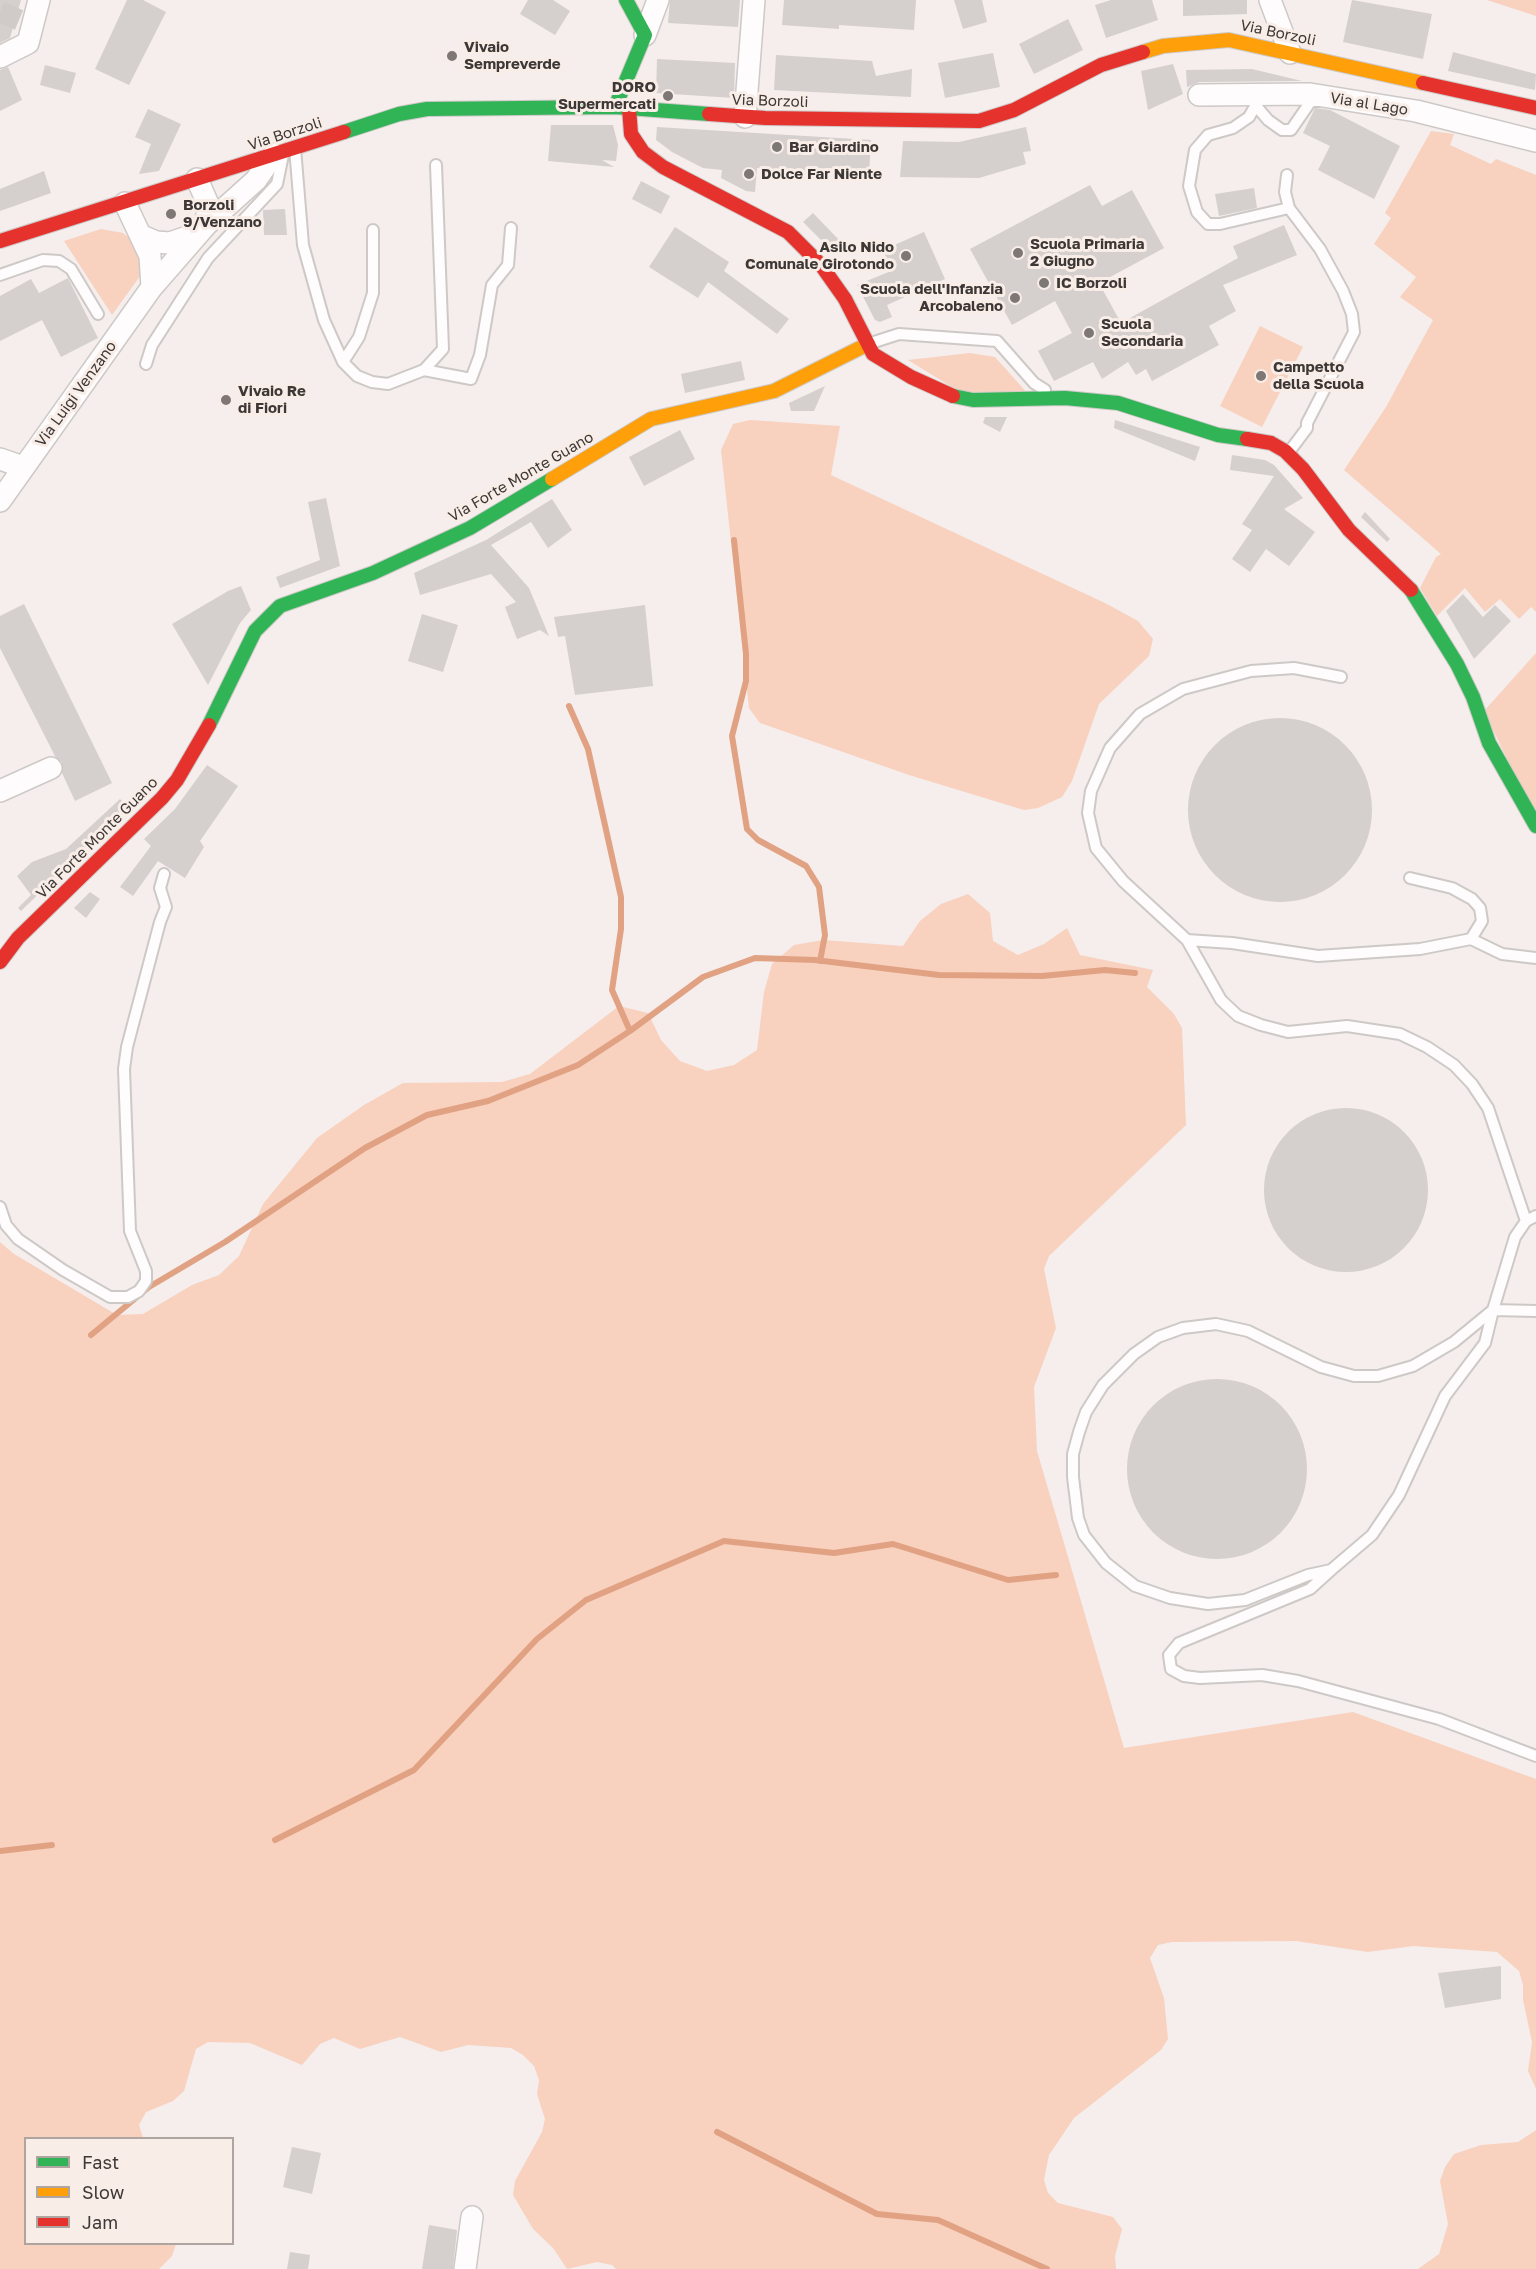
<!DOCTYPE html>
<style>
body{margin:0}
#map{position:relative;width:1536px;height:2269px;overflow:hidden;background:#f5eeec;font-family:"Golos Text",sans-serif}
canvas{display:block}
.legend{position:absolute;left:24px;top:2137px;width:210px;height:108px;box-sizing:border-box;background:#f9ede8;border:2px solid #aea5a1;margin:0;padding:8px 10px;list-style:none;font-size:18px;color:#3d3836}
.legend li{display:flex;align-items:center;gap:12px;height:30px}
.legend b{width:30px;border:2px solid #aea5a1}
</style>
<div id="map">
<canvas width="1536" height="2269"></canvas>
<ul class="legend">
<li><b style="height:8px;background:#30b455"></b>Fast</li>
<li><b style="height:8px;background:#ff9f0a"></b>Slow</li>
<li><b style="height:8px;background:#e5322d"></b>Jam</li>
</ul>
</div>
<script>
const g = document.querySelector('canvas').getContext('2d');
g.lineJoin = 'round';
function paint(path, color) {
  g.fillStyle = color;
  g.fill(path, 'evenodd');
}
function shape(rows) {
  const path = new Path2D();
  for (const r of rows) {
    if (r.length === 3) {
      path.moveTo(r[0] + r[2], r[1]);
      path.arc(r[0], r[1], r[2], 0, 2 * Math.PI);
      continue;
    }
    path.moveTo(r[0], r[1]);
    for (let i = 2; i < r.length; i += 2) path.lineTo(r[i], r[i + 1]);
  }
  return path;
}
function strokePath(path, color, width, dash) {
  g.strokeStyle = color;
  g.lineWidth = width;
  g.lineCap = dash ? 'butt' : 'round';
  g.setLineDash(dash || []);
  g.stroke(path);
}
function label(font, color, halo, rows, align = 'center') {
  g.font = font + ' "Golos Text",sans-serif';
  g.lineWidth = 6;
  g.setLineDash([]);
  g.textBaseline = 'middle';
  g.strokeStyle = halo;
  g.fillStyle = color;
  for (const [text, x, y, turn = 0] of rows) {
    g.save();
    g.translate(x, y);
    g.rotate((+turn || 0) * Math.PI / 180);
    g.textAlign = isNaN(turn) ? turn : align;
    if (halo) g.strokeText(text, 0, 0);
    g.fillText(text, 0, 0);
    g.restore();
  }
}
paint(shape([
 [1487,0,1536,0,1536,16],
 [1431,131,1454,134,1450,145,1491,164,1496,159,1536,175,1536,612,1531,607,1519,619,1500,599,1485,612,1465,588,1437,616,1420,588,1436,557,1441,554,1344,470,1386,407,1433,320,1400,297,1416,277,1374,244,1391,218,1385,213],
 [101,229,123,233,136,243,143,272,112,315,64,241],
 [1260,326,1303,347,1262,427,1220,406],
 [970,353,995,357,1029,395,973,400,908,360],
 [750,420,840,426,831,475,1107,604,1138,621,1153,639,1149,656,1099,704,1072,781,1062,797,1038,808,1024,810,909,775,760,723,749,708,721,450,733,424],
 [1536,653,1536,819,1484,711],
 [968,894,990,913,993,941,1018,955,1044,944,1067,928,1080,955,1153,970,1147,987,1174,1014,1182,1028,1186,1125,1049,1256,1044,1269,1056,1328,1034,1387,1037,1451,1124,1748,1353,1712,1536,1779,1536,2089,1528,2071,1532,2042,1523,2000,1523,1985,1519,1971,1497,1952,1413,1946,1368,1952,1296,1941,1172,1942,1158,1945,1150,1958,1164,1998,1168,2039,1161,2050,1074,2118,1049,2155,1044,2180,1048,2193,1058,2203,1113,2217,1122,2229,1115,2256,1116,2269,616,2269,612,2265,597,2262,567,2269,553,2248,533,2229,513,2195,515,2181,542,2132,545,2119,537,2094,539,2080,534,2066,523,2055,511,2048,468,2045,441,2052,400,2037,360,2049,334,2038,320,2044,302,2065,250,2043,208,2042,196,2049,184,2091,173,2101,146,2112,139,2125,143,2138,26,2138,26,2244,176,2244,172,2256,159,2269,0,2269,0,1242,14,1254,117,1315,143,1314,192,1285,219,1275,239,1256,263,1204,317,1138,364,1105,403,1083,502,1082,530,1074,619,1006,648,1013,661,1040,680,1061,707,1071,734,1065,757,1050,764,992,772,964,794,945,823,940,903,946,920,921,941,904],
 [1536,2130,1536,2269,1418,2269,1439,2254,1448,2224,1440,2181,1445,2167,1454,2154,1481,2145,1518,2142]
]), '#f8d1bf');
strokePath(shape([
 [734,540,746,654,746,681,732,736,747,829,758,840,806,866,819,887,825,935,820,961],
 [569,706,588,749,621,897,621,929,612,990,630,1031],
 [91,1335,149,1287,225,1242,365,1148,427,1115,488,1101,578,1065,630,1031,703,977,755,958,815,960,939,975,1042,976,1105,970,1135,973],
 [275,1840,414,1770,537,1639,586,1600,724,1541,834,1553,893,1544,1008,1580,1056,1575],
 [0,1851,52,1845],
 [717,2132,877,2214,938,2220,1047,2269]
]), '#e1a283', 6);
paint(shape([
 [0,0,21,0,10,38,0,43],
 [127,0,143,0,166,12,129,85,95,69],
 [528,0,553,0,570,11,555,35,520,14],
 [670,0,740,0,738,27,668,23],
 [784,0,916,0,914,30,839,25,839,29,782,25],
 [954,0,982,0,987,22,963,29],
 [1111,0,1152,0,1158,20,1106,38,1095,5],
 [1183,0,1247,0,1247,14,1183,16],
 [1352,0,1432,14,1423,59,1343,42],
 [1068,19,1083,50,1034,74,1019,44],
 [1453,52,1536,74,1535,90,1448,71],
 [993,53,1000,87,945,98,938,63],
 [776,55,872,61,876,76,912,69,911,97,774,90],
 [657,59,735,63,734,98,656,93],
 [1173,64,1183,94,1148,110,1141,71],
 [45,65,76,73,70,93,40,85],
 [8,67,22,100,0,111,0,70],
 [1252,69,1302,81,1199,82,1187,87,1186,70],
 [1315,108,1330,110,1400,146,1374,199,1318,170,1330,146,1303,133],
 [148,109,181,124,159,171,139,174,151,144,135,137],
 [551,125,613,125,618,145,616,161,602,160,614,167,548,161],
 [657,127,871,140,869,174,757,168,755,192,746,191,721,178,722,170,703,168,672,152,656,140],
 [1026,127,1031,151,1023,152,1026,164,979,178,900,177,903,141,959,142],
 [44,171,51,193,0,211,0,189],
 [641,181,670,196,661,214,632,199],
 [1090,185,1102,206,1132,190,1164,248,1099,283,1121,323,1238,258,1233,246,1284,225,1297,255,1223,285,1236,311,1209,326,1219,345,1152,381,1146,369,1136,375,1128,362,1102,379,1093,362,1054,381,1038,351,1072,333,1055,301,1012,325,970,249],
 [1254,188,1257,208,1219,216,1215,194],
 [285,209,287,235,264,235,263,210],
 [813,213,841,242,832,251,803,222],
 [675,227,729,262,724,271,789,319,777,334,708,282,698,298,649,267],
 [924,232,945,279,887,305,892,317,880,322,875,320,857,285,891,271,883,250],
 [68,278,98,338,61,357,42,320,0,341,0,296,31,279,39,293],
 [741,361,745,380,685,393,681,374],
 [825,386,814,411,791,411,789,403],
 [985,417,1007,417,1000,432,983,423],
 [1115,420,1200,447,1195,461,1114,428],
 [680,430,695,459,644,486,629,457],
 [1232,455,1265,460,1274,465,1303,498,1284,509,1315,532,1289,566,1266,549,1250,572,1232,559,1252,530,1242,524,1274,476,1230,470],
 [326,498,340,566,280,588,276,577,320,560,308,502],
 [552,499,572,530,548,548,531,522,491,545,529,588,549,636,540,630,517,639,505,607,516,602,491,574,420,595,414,573,486,540],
 [1365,512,1390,539,1387,542,1361,517],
 [241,586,251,610,240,623,208,685,172,624,228,591],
 [1463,594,1483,617,1495,605,1511,621,1474,659,1446,611],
 [24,604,112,783,75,801,62,773,62,762,55,756,0,648,0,616],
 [645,605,653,686,575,695,565,636,558,637,554,617],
 [422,614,458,625,443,672,408,661],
 [1280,810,92],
 [207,765,238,786,200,841,204,847,185,878,158,861,133,896,120,887,151,846,144,839,175,809],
 [120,799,128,807,21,911,18,908,31,895,17,876,32,862,66,849],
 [90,892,100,899,86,918,74,908],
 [1346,1190,82],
 [1217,1469,90],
 [1501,1966,1501,1999,1445,2008,1438,1973],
 [292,2147,321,2153,312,2194,283,2187],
 [429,2225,457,2230,453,2269,422,2269],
 [290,2252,310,2255,308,2269,287,2269]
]), '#d5cfcd');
strokePath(shape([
 [0,12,19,20]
]), '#d0cac8', 21, [21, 10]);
const lane = shape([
 [1262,94,1249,117,1233,128,1208,135,1195,150,1189,186,1197,212,1208,224,1220,224,1289,208,1320,249,1343,291,1352,314,1354,332,1307,423,1307,428,1289,452],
 [1257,107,1268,120,1282,130,1291,130,1311,101,1319,101],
 [295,148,303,245,324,320,343,362,357,376,372,382,388,384,424,370,443,349,436,165],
 [1287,175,1285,192,1289,208],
 [0,275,43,260,59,261,71,269,98,314],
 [871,343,899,334,997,341,1034,383,1045,390],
 [343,362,359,337,373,293,373,230],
 [146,364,152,345,208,258,277,184,283,155],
 [424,370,471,379,480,355,492,285,508,265,511,228],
 [1341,677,1294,668,1251,671,1183,689,1140,714,1110,748,1091,791,1088,813,1096,848,1123,881,1187,940,1221,1000,1238,1016,1261,1025,1288,1032,1347,1026,1400,1034,1427,1047,1454,1065,1472,1084,1488,1108,1526,1221],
 [1410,878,1452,888,1472,899,1480,908,1482,921,1471,939],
 [1187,940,1232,943,1318,956,1420,949,1471,939,1502,954,1536,958],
 [0,1207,6,1225,18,1239,63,1270,110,1297,128,1297,139,1291,146,1281,146,1271,130,1231,124,1069,127,1047,160,922,166,907,160,888,164,874],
 [1536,1216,1526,1221,1515,1237,1493,1310,1485,1343,1445,1396,1399,1495,1372,1535,1331,1570,1308,1575,1245,1600,1208,1604,1170,1598,1135,1586,1106,1563,1084,1535,1078,1518,1073,1477,1073,1454,1079,1432,1086,1412,1103,1385,1134,1354,1158,1337,1183,1328,1216,1324,1248,1331,1321,1367,1354,1376,1378,1376,1413,1366,1454,1342,1493,1310,1536,1311],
 [1331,1570,1310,1589,1179,1643,1169,1655,1171,1669,1184,1676,1200,1678,1262,1675,1298,1681,1439,1719,1536,1756]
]);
const street = shape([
 [1270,0,1290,53],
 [645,35,658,0],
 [0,57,28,43,39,0],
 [1199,95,1310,94,1416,111,1536,141],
 [745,117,754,0],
 [125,203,150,256,152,287],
 [142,236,156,242,170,243,193,235,206,225,208,204,197,179],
 [0,459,23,467],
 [0,501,152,287,206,225,256,180,274,154],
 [0,791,51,768],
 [465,2269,472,2217]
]);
const fast = shape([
 [615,107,645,35,626,0],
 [344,132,399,114,427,109,615,107,709,114],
 [953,396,973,400,1065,398,1118,403,1218,435,1247,439],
 [1411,590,1457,664,1473,697,1489,743,1536,826],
 [209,725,255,631,280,606,373,573,470,528,552,479]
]);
const slow = shape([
 [1143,52,1163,46,1229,40,1423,83],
 [552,479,651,419,774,391,868,344]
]);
const jam = shape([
 [1423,83,1536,108],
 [629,108,631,134,643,152,663,167,788,232,821,265,845,299,873,354,911,377,953,396],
 [709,114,765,118,979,121,1014,110,1101,65,1143,52],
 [0,241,344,132],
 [1247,439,1271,443,1285,451,1303,469,1349,530,1411,590],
 [0,962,18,938,162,798,177,780,209,725]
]);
strokePath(lane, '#cdc9c7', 14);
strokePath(street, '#cdc9c7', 24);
strokePath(fast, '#cdc9c7', 16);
strokePath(slow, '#cdc9c7', 16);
strokePath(jam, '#cdc9c7', 16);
strokePath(lane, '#fefcfc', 10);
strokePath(street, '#fefcfc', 21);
strokePath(fast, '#30b455', 14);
strokePath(slow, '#ff9f0a', 14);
strokePath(jam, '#e5322d', 14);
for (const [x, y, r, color] of [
 [452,56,6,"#7d7876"],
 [668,96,6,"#7d7876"],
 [777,147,6,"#7d7876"],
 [749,174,6,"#7d7876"],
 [171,214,6,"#7d7876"],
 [1018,253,6,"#7d7876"],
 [906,256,6,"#7d7876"],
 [1044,283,6,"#7d7876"],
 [1015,298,6,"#7d7876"],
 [1089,333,6,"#7d7876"],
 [1261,376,6,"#7d7876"],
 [226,400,6,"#7d7876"]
]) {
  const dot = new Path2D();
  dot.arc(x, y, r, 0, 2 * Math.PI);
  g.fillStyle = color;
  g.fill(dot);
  strokePath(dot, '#f9ede8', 2);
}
label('15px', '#3d3836', '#f9ede8', [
 ["Via Borzoli",1278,33,12],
 ["Via Borzoli",770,101,2],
 ["Via al Lago",1369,104,9],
 ["Via Borzoli",285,134,-18],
 ["Via Luigi Venzano",76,394,-54],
 ["Via Forte Monte Guano",521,477,-30],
 ["Via Forte Monte Guano",97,838,-45]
]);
label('bold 15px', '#3d3836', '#f9ede8', [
 ["Vivaio",464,47],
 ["Sempreverde",464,64],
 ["DORO",656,87,"right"],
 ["Supermercati",656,104,"right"],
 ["Bar Giardino",789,147],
 ["Dolce Far Niente",761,174],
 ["Borzoli",183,205],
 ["9/Venzano",183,222],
 ["Scuola Primaria",1030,244],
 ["2 Giugno",1030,261],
 ["Asilo Nido",894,247,"right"],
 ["Comunale Girotondo",894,264,"right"],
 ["IC Borzoli",1056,283],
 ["Scuola dell'Infanzia",1003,289,"right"],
 ["Arcobaleno",1003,306,"right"],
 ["Scuola",1101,324],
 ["Secondaria",1101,341],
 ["Campetto",1273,367],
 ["della Scuola",1273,384],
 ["Vivaio Re",238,391],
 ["di Fiori",238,408]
], 'left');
</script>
